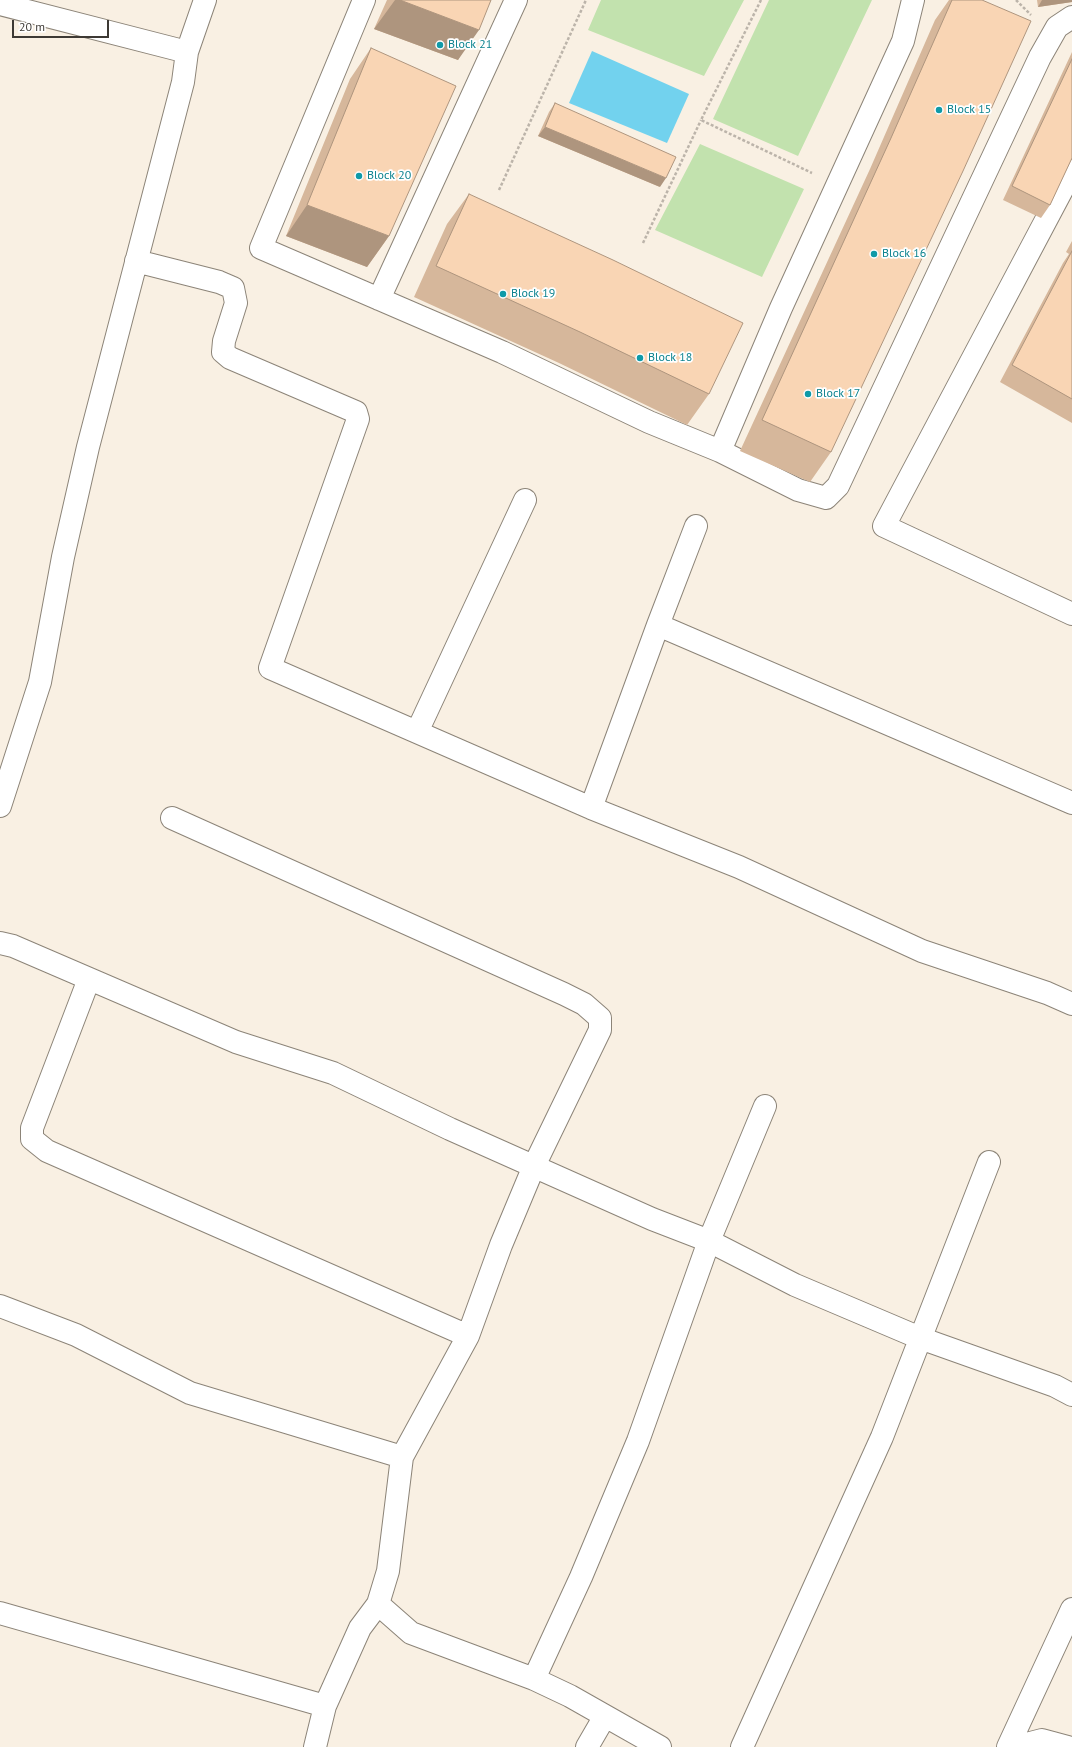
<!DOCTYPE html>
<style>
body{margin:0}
#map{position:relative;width:1072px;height:1747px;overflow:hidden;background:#f9f0e3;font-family:"PT Sans",sans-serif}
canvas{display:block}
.scale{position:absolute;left:12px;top:20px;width:97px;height:18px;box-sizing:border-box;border:2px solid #3d3934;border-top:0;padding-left:5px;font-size:12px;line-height:14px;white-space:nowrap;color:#3d3934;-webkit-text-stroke:3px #fff;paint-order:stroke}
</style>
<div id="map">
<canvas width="1072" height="1747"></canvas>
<div class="scale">20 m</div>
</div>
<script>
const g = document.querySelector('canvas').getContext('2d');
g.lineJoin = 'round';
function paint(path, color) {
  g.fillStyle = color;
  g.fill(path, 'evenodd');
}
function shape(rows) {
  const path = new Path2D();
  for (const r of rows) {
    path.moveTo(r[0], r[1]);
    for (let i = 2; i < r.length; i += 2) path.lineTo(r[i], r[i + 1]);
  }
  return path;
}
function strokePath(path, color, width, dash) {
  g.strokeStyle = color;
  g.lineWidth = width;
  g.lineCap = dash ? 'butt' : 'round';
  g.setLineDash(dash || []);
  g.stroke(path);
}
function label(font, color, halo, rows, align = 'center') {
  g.font = font + ' "PT Sans",sans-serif';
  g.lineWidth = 3.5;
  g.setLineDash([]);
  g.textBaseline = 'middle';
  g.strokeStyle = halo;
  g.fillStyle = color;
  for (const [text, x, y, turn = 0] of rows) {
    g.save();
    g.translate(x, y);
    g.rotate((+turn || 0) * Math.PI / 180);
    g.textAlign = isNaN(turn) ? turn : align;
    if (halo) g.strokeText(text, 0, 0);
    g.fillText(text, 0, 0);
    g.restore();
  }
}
paint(shape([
 [601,0,744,0,704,76,588,30],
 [769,0,872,0,798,156,713,119],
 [700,144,804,189,762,277,655,230]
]), '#c2e2ae');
paint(shape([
 [592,51,689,94,667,143,569,103]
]), '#72d2ee');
const minor = shape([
 [364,0,261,248,502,352,649,422,720,451,781,308,903,41,913,0],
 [0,4,187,52],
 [1072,171,884,526,1072,614],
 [136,261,219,282,233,288,236,303,224,341,223,352,230,358,356,412,358,419,270,668,591,808,739,867,922,951,1047,993,1072,1004],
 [379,299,516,0],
 [720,451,798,490,826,498,838,486,1040,57,1057,27,1072,17],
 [658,625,1072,803],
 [417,732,525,500],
 [0,806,40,682,63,557,88,447,183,82,187,52,205,0],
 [591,808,658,625,696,526],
 [172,818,564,994,584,1004,600,1018,600,1030,534,1166,501,1245,468,1336,402,1457],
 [0,943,13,946,236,1042,333,1073,450,1129,652,1219,709,1241,795,1285,920,1338,1055,1386,1072,1395],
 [89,979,32,1128,32,1139,47,1151,468,1336],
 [0,1306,76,1335,190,1393,402,1457,388,1571,378,1604,411,1633,534,1679,570,1696,660,1747],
 [0,1613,325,1706],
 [534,1679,581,1577,638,1441,709,1241,765,1106],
 [315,1747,325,1706,360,1628,378,1604],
 [587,1747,605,1716],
 [742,1747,882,1437,989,1162],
 [1008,1747,1072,1609],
 [1015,1747,1042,1740,1068,1747]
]);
strokePath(minor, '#8c8478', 24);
strokePath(shape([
 [761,0,701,120,812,173],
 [1016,0,1031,15],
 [499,190,586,0],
 [643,243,701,120]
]), '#bcb4aa', 2.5, [3, 2]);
strokePath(minor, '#fff', 22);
paint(shape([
 [387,0,491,0,458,60,374,29],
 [949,0,982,0,831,452,810,482,740,451,870,169,935,20],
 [1037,0,1072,0,1072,2,1038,7],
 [371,48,389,236,367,267,286,236,350,79],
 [1072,52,1072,158,1050,205,1041,218,1003,200],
 [555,103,660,187,538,136,549,112],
 [469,194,709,394,687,425,559,363,414,297,447,224],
 [1072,241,1072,423,1000,382,1063,263,1069,254,1066,252]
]), '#d6b79b');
paint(shape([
 [395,0,400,0,479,30,458,60,374,29],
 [1042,0,1072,0,1072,2,1038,7],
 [545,127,666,178,660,187,538,136],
 [307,205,389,236,367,267,286,236]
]), '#ae957e');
const building = shape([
 [400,0,491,0,479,30,400,0],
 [952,0,982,0,1031,21,963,171,831,452,762,420,891,138,952,0],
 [371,48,456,86,389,236,307,205,371,48],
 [1072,59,1072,158,1050,205,1012,186,1072,59],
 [555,103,676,157,666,178,545,127,555,103],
 [469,194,613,260,743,323,709,394,580,332,436,266,469,194],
 [1072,251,1072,399,1012,365,1072,251]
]);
paint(building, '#f9d5b4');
strokePath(building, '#ae957e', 1);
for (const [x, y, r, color] of [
 [440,45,4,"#0f9aa8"],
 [939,110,4,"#0f9aa8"],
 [359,176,4,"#0f9aa8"],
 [874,254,4,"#0f9aa8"],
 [503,294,4,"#0f9aa8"],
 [640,358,4,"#0f9aa8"],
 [808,394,4,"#0f9aa8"]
]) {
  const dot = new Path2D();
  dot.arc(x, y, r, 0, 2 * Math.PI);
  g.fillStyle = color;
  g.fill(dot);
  strokePath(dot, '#fff', 1.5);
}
label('12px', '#0d838f', '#fff', [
 ["Block 21",448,45],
 ["Block 15",947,110],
 ["Block 20",367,176],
 ["Block 16",882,254],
 ["Block 19",511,294],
 ["Block 18",648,358],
 ["Block 17",816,394]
], 'left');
</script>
